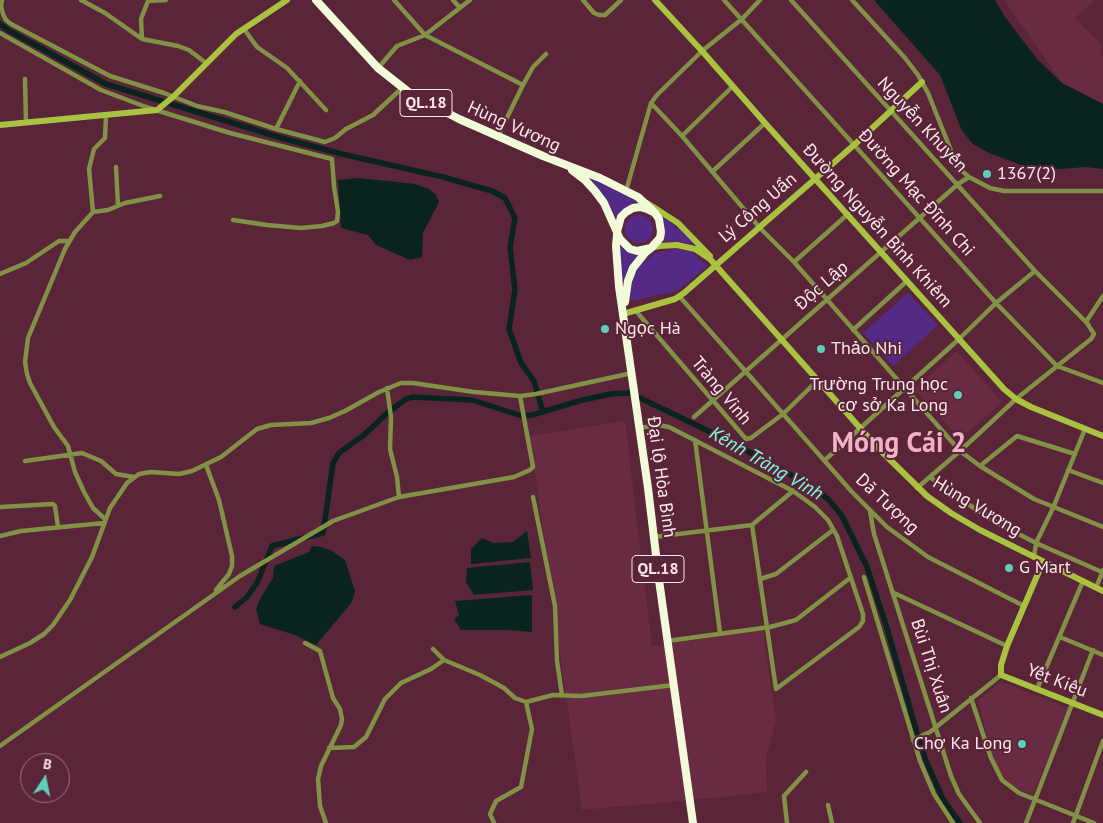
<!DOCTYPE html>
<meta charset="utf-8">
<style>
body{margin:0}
#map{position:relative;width:1103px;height:823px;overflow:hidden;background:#5a2538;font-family:"PT Sans",sans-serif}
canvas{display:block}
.north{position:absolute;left:20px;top:753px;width:50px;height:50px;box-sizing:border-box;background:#5a2538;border:1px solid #9b7380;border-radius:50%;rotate:11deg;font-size:14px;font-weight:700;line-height:20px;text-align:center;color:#fce7ec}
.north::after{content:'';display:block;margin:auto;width:18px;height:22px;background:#5dceba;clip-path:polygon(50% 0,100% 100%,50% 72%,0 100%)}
</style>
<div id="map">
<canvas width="1103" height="823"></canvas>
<div class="north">B</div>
</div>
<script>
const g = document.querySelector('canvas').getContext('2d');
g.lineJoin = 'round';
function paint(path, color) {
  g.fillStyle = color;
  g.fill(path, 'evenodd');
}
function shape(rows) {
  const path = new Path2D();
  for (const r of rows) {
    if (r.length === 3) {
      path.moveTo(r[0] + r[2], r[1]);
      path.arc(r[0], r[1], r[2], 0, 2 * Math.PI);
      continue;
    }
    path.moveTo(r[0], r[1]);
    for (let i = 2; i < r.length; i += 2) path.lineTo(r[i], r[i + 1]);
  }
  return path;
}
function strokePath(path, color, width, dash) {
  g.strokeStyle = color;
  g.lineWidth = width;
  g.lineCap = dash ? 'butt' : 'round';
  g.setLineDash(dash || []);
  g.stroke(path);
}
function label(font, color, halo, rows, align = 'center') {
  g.font = font + ' "PT Sans",sans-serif';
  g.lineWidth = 4;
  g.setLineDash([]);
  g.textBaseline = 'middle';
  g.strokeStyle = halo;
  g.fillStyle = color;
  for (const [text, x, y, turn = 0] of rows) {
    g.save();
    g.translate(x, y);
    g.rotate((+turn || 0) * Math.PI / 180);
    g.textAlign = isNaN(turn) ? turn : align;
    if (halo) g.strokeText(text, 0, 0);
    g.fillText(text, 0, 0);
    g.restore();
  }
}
paint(shape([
 [1004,0,1095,0,1075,18,1102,45,1100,52,1103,57,1103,104,1062,83],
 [957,351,1002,402,960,439,914,389],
 [625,421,652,646,763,630,776,720,766,758,767,792,714,798,582,810,530,436],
 [1001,682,1069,708,1033,795,1022,791,1010,784,1000,774,993,758,987,735,978,701]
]), '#682b41');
paint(shape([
 [588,176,639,201,630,205,616,218,607,200,594,183,588,178],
 [639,229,14],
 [662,217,680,229,696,245,683,242,661,241,664,227],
 [618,244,625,249,639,254,629,268,623,288],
 [677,249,691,252,708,266,677,291,630,301,633,277,643,262,657,252],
 [908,293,938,325,893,366,863,333]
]), '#532a86');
paint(shape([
 [874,0,995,0,1005,17,1037,59,1062,83,1103,104,1103,169,1086,167,1060,169,1027,167,989,153,973,144,962,131,940,75],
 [358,178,415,184,429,189,436,195,439,202,423,233,422,257,410,260,376,245,368,235,341,228,338,180],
 [527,531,531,558,471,564,471,549,482,538,493,543,513,542],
 [312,546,322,547,332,551,345,560,355,591,352,602,316,645,295,635,260,624,256,609,261,597,273,578,274,566,309,552],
 [530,562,533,590,474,595,466,582,467,568],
 [532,595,532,632,507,630,461,630,454,619,459,615,455,601]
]), '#09241f');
strokePath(shape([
 [0,24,8,30,106,84,285,139,342,154,443,177,492,191,505,198,515,218,510,247,515,290,509,329,521,363,534,381,543,412],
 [640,398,727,440,811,486,829,500,842,516,867,567,887,628,917,733],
 [235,607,247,597,257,583,272,546,323,533,333,463,339,453,364,435,386,414,406,399,412,397,472,400,522,416,532,415,582,400,611,394,629,393],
 [920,742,926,761,943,799,960,823]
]), '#09241f', 5.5);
strokePath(shape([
 [2,0,1,6,3,14,6,20,11,24,110,76,164,93,197,106,224,112,276,129,325,142,335,138,346,129,373,115,402,88],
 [81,0,105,13,142,39,178,46,189,50,206,63],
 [394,0,425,35,523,85],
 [453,0,460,8],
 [583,0,594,13,599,15,605,15,621,0],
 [724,0,996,303,1057,366,1103,383],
 [791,0,1035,271,1087,323,1094,334,1091,339,1016,399,960,451,917,488],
 [852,0,905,58,918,75,928,93,952,153,962,171,969,177,990,188,1004,191,1103,191],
 [244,29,257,47,287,68,326,110],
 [0,33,101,90,146,107,230,133,332,159,334,186,338,212,337,221,334,223,322,226,301,228,267,225,233,220],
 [142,39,141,19,148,1,166,0],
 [378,68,397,46,425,35,470,0],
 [25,79,26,123],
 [651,103,682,136,760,228,794,262,960,451,980,466,1034,499,1103,527],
 [276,129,300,81],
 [498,136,523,85,533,67,546,54],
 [682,136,733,86],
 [116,167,118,206],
 [713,171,765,123],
 [626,191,651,103,657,95,702,51,742,19,760,0],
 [93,212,108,210,125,203,160,196],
 [794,262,848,214],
 [0,274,26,263,59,241,69,241],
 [680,297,852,492,887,527,928,557,1024,606],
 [635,310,746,439,751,438,783,414,818,380],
 [1086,322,1103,296],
 [853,330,907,281],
 [387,388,391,417,390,449,397,477,399,497],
 [694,417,958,184,969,177],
 [639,428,658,425,669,427,793,491,815,507,828,520,837,536,863,614,863,621,859,627,776,689,752,525],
 [695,440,720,633],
 [825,460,959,339,996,303,1035,271],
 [25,461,82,453,101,461,116,474,134,477],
 [206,465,219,500,232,556,232,566,229,574,216,590],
 [980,466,1017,436,1075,454],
 [1068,470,1103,483],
 [930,477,955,496,1001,525,1036,543,1102,572],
 [533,497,555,606,557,661,562,695],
 [0,507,53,504,55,506,58,527],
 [870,511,874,534,951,776,959,794,980,823],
 [105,519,93,508,84,492,75,472,68,446,54,427,30,383,27,374,25,362,28,338,65,249,75,232,93,212,89,169,94,149,105,138,106,115],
 [0,536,21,531,104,523],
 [654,537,752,525,793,491],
 [1034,557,1036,543,1053,508,1085,429],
 [864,577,920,761,934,794,953,823],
 [760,579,776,574,833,530],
 [1096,588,1103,570],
 [892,592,1007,646],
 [1060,637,1103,655],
 [667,641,770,627,796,620,850,578],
 [305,643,320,651,333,698,340,709,342,719,341,725,321,766,318,779,320,806,326,823],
 [433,649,444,660,480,675,504,688,515,698,526,702,553,695,581,696,674,685],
 [0,657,30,643,44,634,53,625,70,600,92,557,110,508,127,483,139,474,151,472,179,474,192,471,221,457,257,429,271,425,311,423,329,418,345,411,379,392,401,383,413,383,474,392,520,396,536,394,632,373],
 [1037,689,1083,581],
 [971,698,991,758,1002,780,1019,793,1094,823],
 [913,740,930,732,1001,675],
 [0,746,240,576,333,521,399,497,514,477,530,470,533,467,520,396],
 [329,748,354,747,366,737,385,699,401,683,431,669,444,660],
 [828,805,832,823],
 [494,823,490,814,496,801,521,787,532,729,526,702],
 [787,823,784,796,806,772],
 [1026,823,1093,650],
 [1073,823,1103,741]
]), '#819246', 4.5);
strokePath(shape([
 [655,0,702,51,765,123,1004,389,1016,399,1031,407,1103,436],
 [0,125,157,110,173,97,236,34,287,0],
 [647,203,678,223,710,256],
 [651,248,659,246,677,245,695,249,710,259,877,447,927,496,951,513,980,530,1103,591],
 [623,314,675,299,684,293,854,145,922,82],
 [1043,562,1007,646,1001,665,1001,675,1103,715]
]), '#a9c341', 6);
strokePath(shape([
 [316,0,378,68,411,94,459,119,543,156,600,178,638,197,655,213],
 [572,170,585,180,595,191,604,203,620,239,630,249,637,251,651,248,660,238,661,232,659,219,655,213,647,209,640,207,633,208,626,212,621,217,618,228],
 [618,224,616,246,619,287,648,488,659,580,693,823],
 [625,302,628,281,633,268,645,253,650,249]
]), '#f2fbd9', 8);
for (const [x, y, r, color] of [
 [987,174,5,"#5dceba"],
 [605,329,5,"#5dceba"],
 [821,349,5,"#5dceba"],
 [958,395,5,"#5dceba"],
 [1009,568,5,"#5dceba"],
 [1022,744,5,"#5dceba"]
]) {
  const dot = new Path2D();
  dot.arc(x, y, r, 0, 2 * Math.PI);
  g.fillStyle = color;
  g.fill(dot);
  strokePath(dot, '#5a2538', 2);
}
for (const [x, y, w] of [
 [426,103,52],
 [658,569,52]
]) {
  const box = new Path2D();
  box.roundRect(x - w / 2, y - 13.5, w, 27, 4);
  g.fillStyle = '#5a2538';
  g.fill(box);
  strokePath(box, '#fce7ec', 1);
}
label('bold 16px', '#fce7ec', null, [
 ["QL.18",426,103],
 ["QL.18",658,569]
]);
label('18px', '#fce7ec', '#5a2538', [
 ["Nguyễn Khuyến",922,125,47],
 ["Hùng Vương",514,127,24],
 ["Đường Mạc Đĩnh Chi",916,193,48],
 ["Lý Công Uẩn",758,208,-41],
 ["Đường Nguyễn Bỉnh Khiêm",877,226,48],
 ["Độc Lập",822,286,-41],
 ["Tràng Vinh",721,391,50],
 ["Đại lộ Hòa Bình",661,477,82],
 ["Dã Tượng",887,504,43],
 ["Hùng Vương",977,507,31],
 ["Bùi Thị Xuân",931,666,72],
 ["Yết Kiêu",1057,681,21]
]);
label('18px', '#fce7ec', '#5a2538', [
 ["1367(2)",997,174],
 ["Ngọc Hà",615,329],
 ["Thảo Nhi",831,349],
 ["Trường Trung học",948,385,"right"],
 ["cơ sở Ka Long",948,406,"right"],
 ["G Mart",1019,568],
 ["Chợ Ka Long",1012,744,"right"]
], 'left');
label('italic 19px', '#7efde5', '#5a2538', [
 ["Kênh Tràng Vinh",766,464,30]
]);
label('bold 28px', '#f3b1c5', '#5a2538', [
 ["Móng Cái 2",899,444]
]);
</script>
